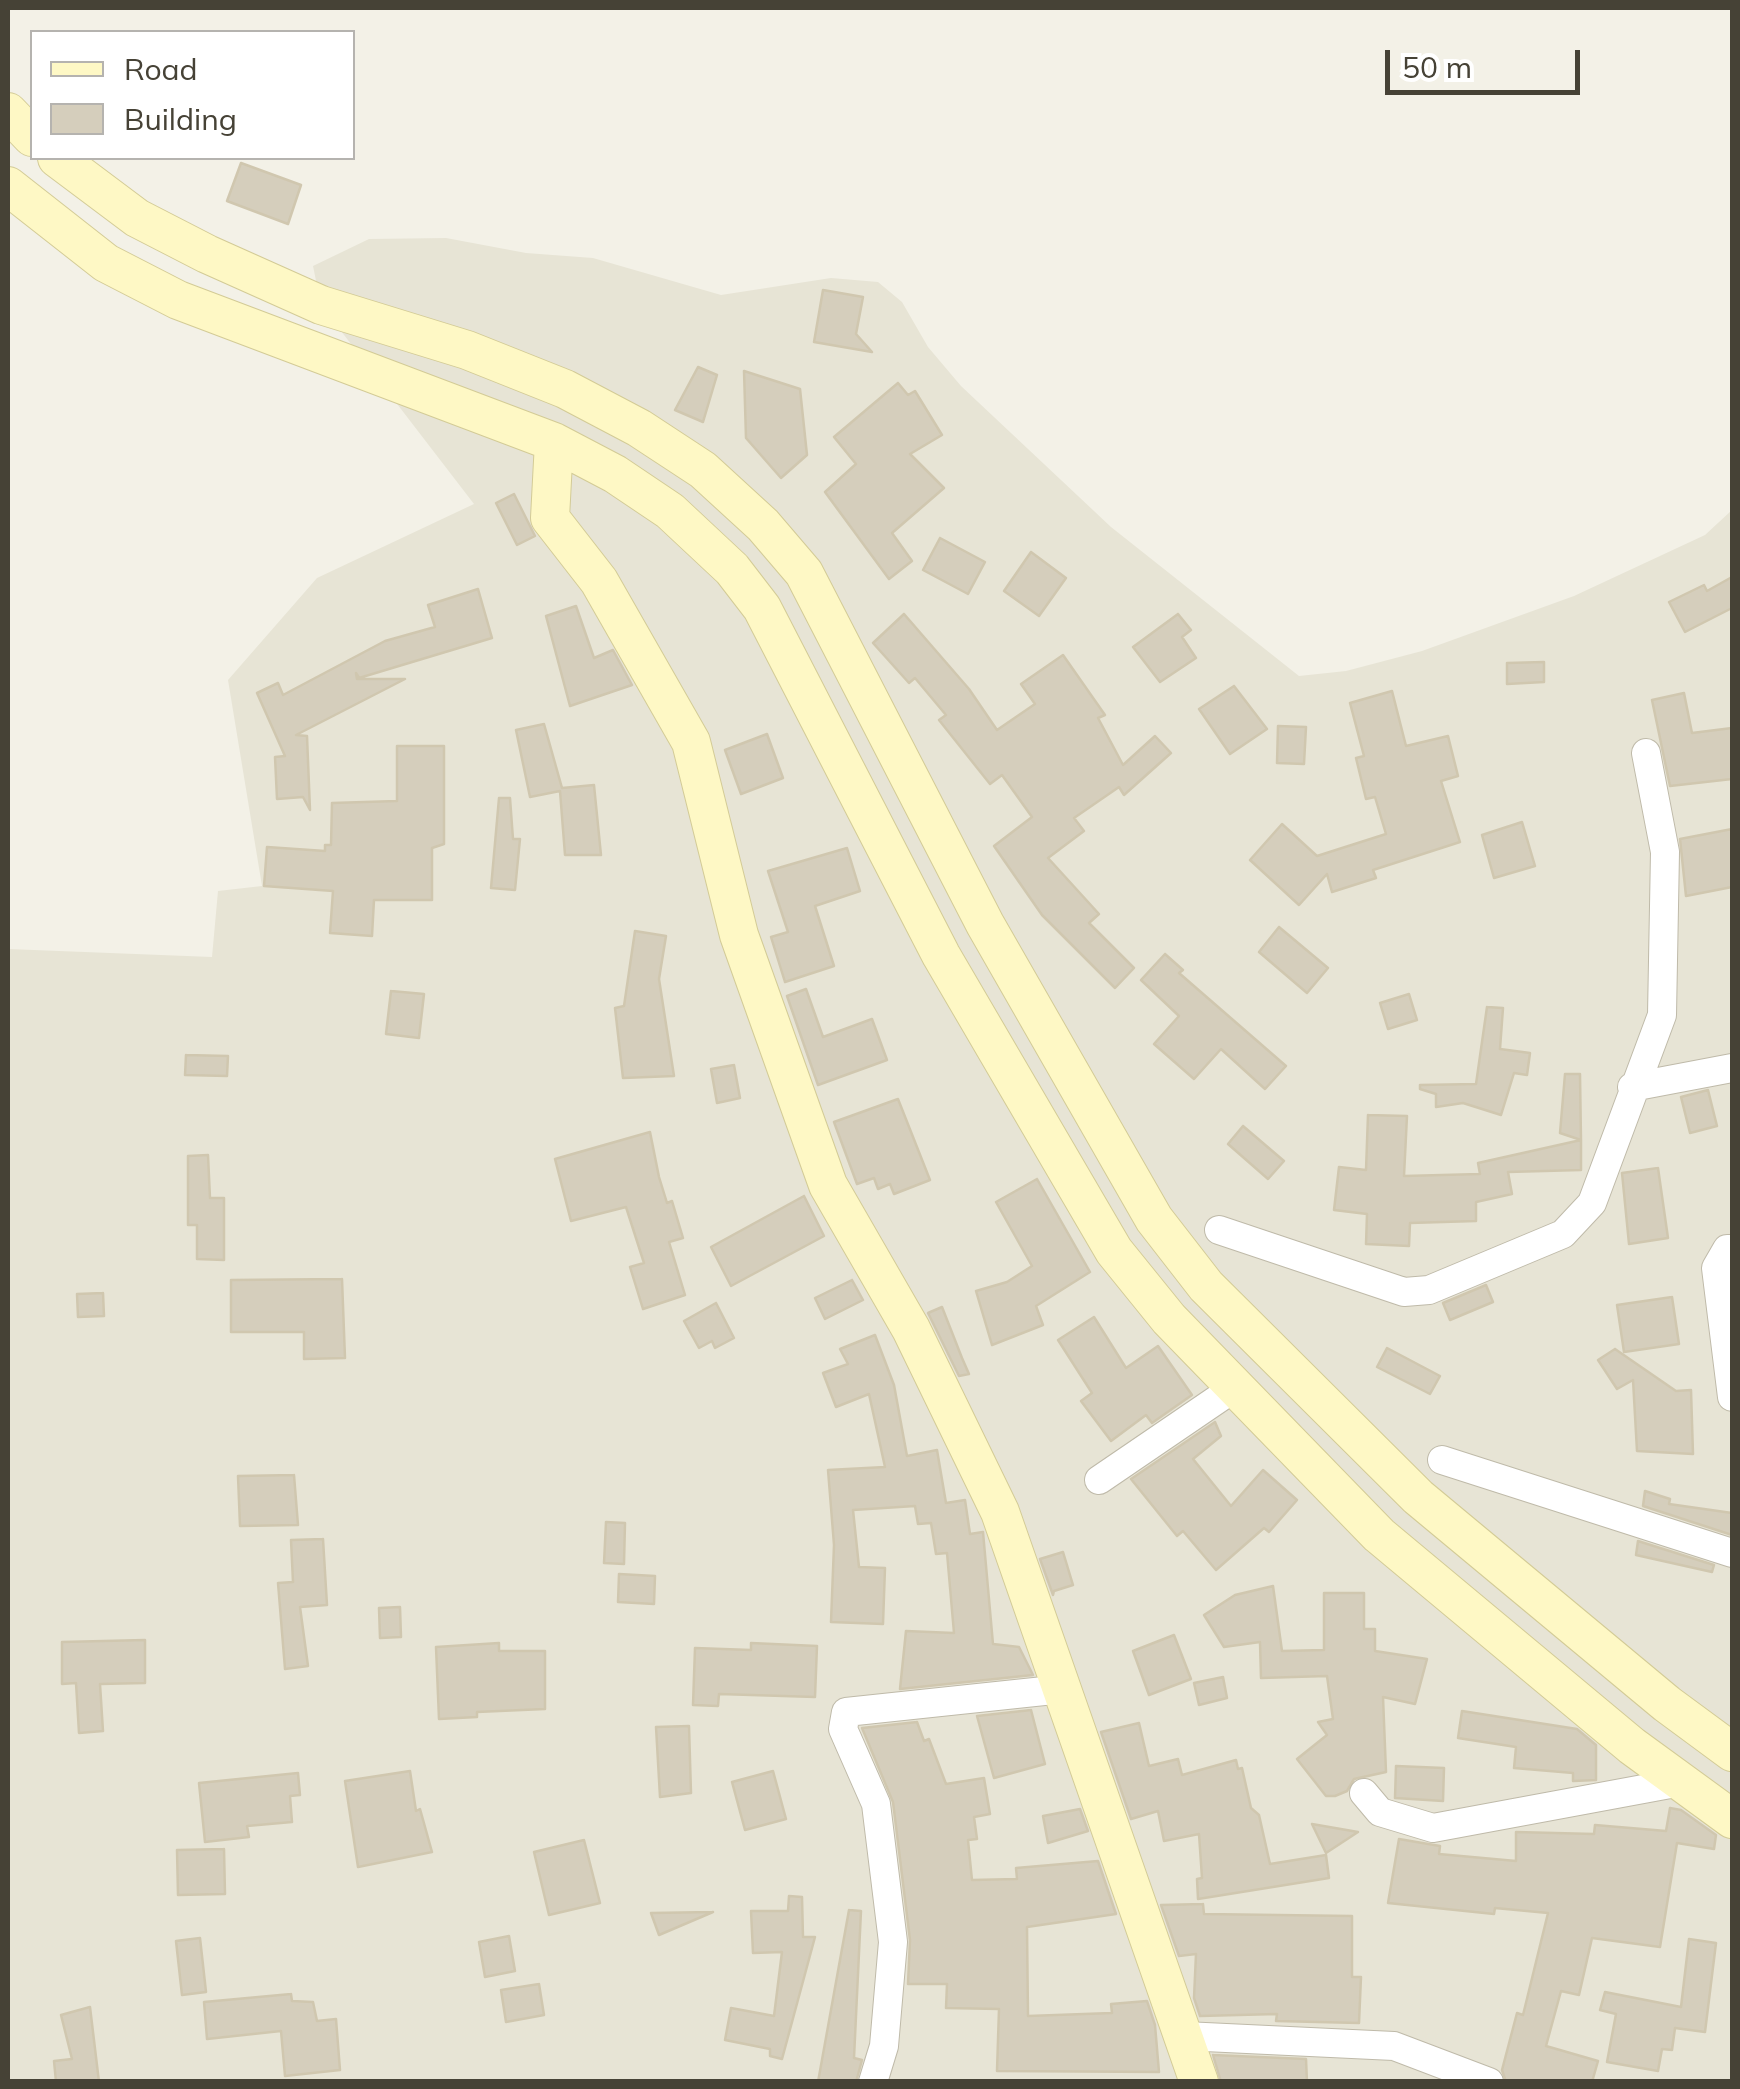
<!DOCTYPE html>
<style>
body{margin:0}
#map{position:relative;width:1740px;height:2089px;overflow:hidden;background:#f3f1e7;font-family:Mulish,sans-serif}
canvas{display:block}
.frame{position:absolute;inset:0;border:10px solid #464236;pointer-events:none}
.legend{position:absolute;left:30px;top:30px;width:325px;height:130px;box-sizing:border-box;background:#fff;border:2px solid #b5b3af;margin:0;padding:12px 18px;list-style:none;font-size:30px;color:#464236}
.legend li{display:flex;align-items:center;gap:20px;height:50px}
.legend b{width:50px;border:2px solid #b5b3af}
.scale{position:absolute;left:1385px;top:50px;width:195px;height:45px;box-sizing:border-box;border:5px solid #464236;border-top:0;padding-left:12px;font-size:30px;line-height:35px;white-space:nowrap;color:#464236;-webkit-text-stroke:8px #fff;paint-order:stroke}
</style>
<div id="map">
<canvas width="1740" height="2089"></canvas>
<div class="frame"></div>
<ul class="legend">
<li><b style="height:12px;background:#fef8c5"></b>Road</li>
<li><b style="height:28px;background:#d5cebc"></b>Building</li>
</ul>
<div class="scale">50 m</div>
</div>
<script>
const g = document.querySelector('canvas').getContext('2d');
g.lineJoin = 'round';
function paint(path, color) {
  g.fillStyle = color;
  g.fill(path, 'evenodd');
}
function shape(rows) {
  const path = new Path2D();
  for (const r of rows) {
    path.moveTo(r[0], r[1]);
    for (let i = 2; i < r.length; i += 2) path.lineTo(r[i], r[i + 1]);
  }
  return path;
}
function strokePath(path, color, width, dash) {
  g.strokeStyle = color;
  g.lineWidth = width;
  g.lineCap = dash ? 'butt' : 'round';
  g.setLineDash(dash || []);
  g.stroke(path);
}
paint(shape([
 [446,238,526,253,593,258,721,295,831,278,878,282,902,302,928,347,961,386,1111,527,1299,676,1346,671,1422,651,1574,596,1705,535,1732,510,1732,2081,8,2082,8,949,212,957,218,891,262,886,228,680,317,578,474,504,321,305,313,266,369,239]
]), '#e7e4d5');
const building = shape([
 [241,163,301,185,288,224,227,201,241,163],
 [823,290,863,297,856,334,872,352,814,342,823,290],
 [698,367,717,375,703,422,675,410,698,367],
 [744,371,800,389,807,455,781,478,746,438,744,371],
 [898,383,908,395,915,391,942,435,910,454,944,488,892,533,912,561,889,579,825,492,856,464,834,437,898,383],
 [514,494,535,536,517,545,496,503,514,494],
 [940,538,985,562,968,594,923,570,940,538],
 [1031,552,1066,578,1039,616,1004,591,1031,552],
 [1732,577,1732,608,1685,632,1669,602,1704,585,1707,591,1732,577],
 [478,589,492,638,359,678,356,673,357,679,405,679,296,735,307,736,310,810,303,797,277,799,275,757,285,756,257,693,278,683,283,695,385,641,435,627,428,605,478,589],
 [576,606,594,658,613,650,632,685,570,706,546,616,576,606],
 [904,614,969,689,997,730,1035,704,1021,684,1063,655,1105,715,1098,718,1123,765,1155,736,1171,753,1124,795,1119,787,1074,818,1084,831,1048,858,1099,914,1089,923,1134,968,1115,988,1042,915,994,846,1032,817,1002,775,990,784,939,720,946,715,915,678,909,683,873,643,904,614],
 [1178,614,1191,630,1182,637,1196,658,1160,682,1133,647,1178,614],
 [1544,662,1544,682,1507,684,1507,663,1544,662],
 [1234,686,1267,729,1230,754,1199,709,1234,686],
 [1392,691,1406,746,1448,736,1458,776,1441,781,1460,842,1373,870,1376,878,1332,892,1327,874,1299,905,1250,860,1282,824,1317,856,1386,834,1375,797,1366,799,1356,758,1364,756,1350,703,1392,691],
 [1684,693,1692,733,1732,728,1732,779,1670,786,1652,700,1684,693],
 [544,724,562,788,594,785,601,855,565,855,560,791,530,797,516,730,544,724],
 [1278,726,1306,727,1304,764,1277,763,1278,726],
 [767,734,783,778,741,794,725,750,767,734],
 [397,746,444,746,444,844,432,848,432,900,374,900,372,936,330,933,333,891,264,886,267,847,325,851,325,845,331,845,332,803,397,801,397,746],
 [499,798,510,798,513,839,520,839,515,890,491,888,499,798],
 [1522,822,1535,866,1494,878,1482,835,1522,822],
 [1732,829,1732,887,1686,896,1680,839,1732,829],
 [847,848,860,891,815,906,834,966,785,982,771,937,788,932,768,871,847,848],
 [1279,927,1328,968,1307,993,1259,952,1279,927],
 [635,931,666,936,659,979,674,1076,623,1078,615,1008,624,1006,635,931],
 [1165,954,1183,970,1179,973,1286,1066,1265,1089,1221,1049,1194,1079,1154,1044,1179,1016,1141,980,1165,954],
 [806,989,823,1037,872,1019,887,1060,818,1085,787,996,806,989],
 [391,991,424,994,419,1038,386,1034,391,991],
 [1409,994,1417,1020,1388,1029,1380,1003,1409,994],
 [1487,1007,1503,1008,1500,1049,1530,1053,1527,1075,1514,1073,1501,1115,1463,1103,1436,1107,1436,1094,1420,1089,1420,1085,1476,1084,1487,1007],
 [186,1055,228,1056,227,1076,185,1075,186,1055],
 [734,1065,740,1098,717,1103,711,1069,734,1065],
 [1565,1074,1580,1074,1581,1140,1560,1133,1565,1074],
 [1708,1090,1717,1126,1690,1133,1681,1097,1708,1090],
 [898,1099,930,1180,894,1194,890,1184,878,1189,874,1178,857,1184,834,1122,898,1099],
 [1368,1115,1407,1116,1404,1176,1480,1174,1478,1163,1581,1140,1581,1170,1508,1172,1512,1194,1476,1202,1476,1221,1410,1223,1409,1246,1366,1244,1367,1214,1334,1210,1339,1167,1366,1170,1368,1115],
 [1243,1126,1284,1161,1268,1179,1228,1144,1243,1126],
 [650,1132,659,1177,667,1203,672,1201,683,1238,669,1242,685,1295,643,1309,630,1267,644,1263,626,1207,571,1221,555,1159,650,1132],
 [208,1155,210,1198,224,1198,224,1260,197,1259,197,1225,188,1225,188,1156,208,1155],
 [1658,1168,1668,1238,1629,1244,1622,1173,1658,1168],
 [1037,1179,1090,1272,1036,1306,1043,1325,992,1345,976,1291,1007,1282,1032,1266,996,1202,1037,1179],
 [804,1196,824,1236,731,1286,711,1247,804,1196],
 [342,1279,345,1358,304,1359,304,1332,231,1332,231,1280,342,1279],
 [852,1280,863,1300,825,1319,815,1298,852,1280],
 [1486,1285,1493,1302,1450,1320,1443,1303,1486,1285],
 [103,1293,104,1316,78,1317,77,1294,103,1293],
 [1672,1297,1679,1344,1624,1352,1617,1305,1672,1297],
 [716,1303,734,1338,715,1348,712,1341,699,1348,684,1321,716,1303],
 [942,1307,962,1358,969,1374,959,1376,928,1313,942,1307],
 [1094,1317,1126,1368,1158,1346,1192,1395,1152,1423,1146,1415,1111,1441,1081,1401,1092,1393,1058,1340,1094,1317],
 [875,1335,894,1385,907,1456,937,1450,946,1503,965,1500,970,1534,983,1532,993,1644,1019,1647,1033,1675,900,1689,906,1631,954,1633,947,1553,936,1554,931,1523,918,1524,915,1506,853,1510,859,1567,885,1568,883,1624,831,1622,834,1545,828,1470,885,1467,869,1394,836,1407,823,1373,848,1364,840,1349,875,1335],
 [1387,1348,1440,1376,1430,1394,1377,1367,1387,1348],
 [1615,1349,1676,1391,1691,1390,1693,1454,1637,1451,1633,1380,1617,1389,1598,1360,1615,1349],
 [1215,1422,1221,1436,1193,1459,1231,1506,1263,1470,1297,1500,1269,1532,1264,1528,1216,1570,1183,1531,1177,1536,1131,1479,1215,1422],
 [294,1475,298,1525,240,1526,238,1476,294,1475],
 [1645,1491,1670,1499,1669,1504,1732,1513,1732,1535,1643,1506,1645,1491],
 [606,1522,625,1523,624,1564,604,1563,606,1522],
 [323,1539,327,1605,300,1607,308,1666,285,1669,278,1583,293,1582,291,1540,323,1539],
 [1638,1541,1714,1565,1712,1572,1636,1555,1638,1541],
 [1063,1552,1073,1585,1054,1591,1053,1595,1040,1559,1063,1552],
 [619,1574,655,1576,654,1604,618,1602,619,1574],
 [1273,1586,1282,1651,1324,1650,1324,1593,1364,1593,1364,1629,1375,1629,1375,1651,1427,1659,1415,1704,1383,1697,1386,1772,1354,1779,1347,1791,1335,1796,1326,1796,1297,1759,1327,1735,1318,1722,1333,1719,1327,1676,1261,1678,1260,1642,1224,1647,1204,1615,1235,1595,1273,1586],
 [400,1607,401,1637,380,1638,379,1608,400,1607],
 [1174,1635,1191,1679,1149,1695,1133,1651,1174,1635],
 [145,1640,145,1683,100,1684,103,1731,79,1733,76,1683,62,1684,62,1642,145,1640],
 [499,1643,499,1651,545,1651,545,1709,477,1712,477,1717,439,1719,436,1647,499,1643],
 [751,1643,817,1646,815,1697,719,1694,718,1706,693,1705,695,1648,751,1650,751,1643],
 [1223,1677,1227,1698,1199,1705,1194,1683,1223,1677],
 [1031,1710,1045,1764,994,1778,977,1716,1031,1710],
 [1462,1711,1577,1729,1596,1745,1596,1780,1573,1781,1573,1773,1514,1768,1516,1747,1458,1738,1462,1711],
 [917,1722,924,1741,929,1739,946,1784,984,1778,990,1814,974,1817,977,1839,968,1840,972,1880,1017,1879,1016,1868,1098,1861,1116,1914,1027,1927,1028,2016,1112,2013,1111,2004,1147,2001,1155,2025,1159,2072,997,2071,999,2009,946,2008,947,1984,908,1984,910,1940,893,1802,862,1728,917,1722],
 [1139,1723,1149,1766,1178,1759,1182,1775,1236,1760,1238,1769,1242,1768,1251,1808,1259,1815,1270,1864,1326,1855,1329,1878,1198,1899,1197,1879,1202,1878,1199,1834,1164,1841,1158,1811,1131,1819,1101,1732,1139,1723],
 [689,1726,691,1793,660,1797,656,1727,689,1726],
 [1396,1766,1444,1768,1443,1801,1395,1798,1396,1766],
 [410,1771,416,1811,420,1809,432,1852,358,1867,345,1781,410,1771],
 [773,1771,786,1819,745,1830,732,1782,773,1771],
 [298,1773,300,1795,290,1796,292,1822,247,1826,249,1837,205,1842,199,1783,298,1773],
 [1670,1808,1681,1810,1716,1835,1714,1849,1677,1843,1660,1947,1592,1938,1579,1995,1561,1991,1546,2046,1598,2061,1592,2082,1506,2082,1502,2070,1517,2013,1523,2015,1548,1913,1495,1908,1494,1914,1388,1903,1399,1839,1440,1846,1439,1854,1516,1861,1516,1832,1594,1834,1595,1825,1666,1831,1670,1808],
 [1080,1809,1088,1831,1048,1843,1043,1816,1080,1809],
 [1312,1824,1358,1832,1326,1853,1312,1824],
 [584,1840,600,1903,549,1915,534,1852,584,1840],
 [224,1849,225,1894,178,1895,177,1850,224,1849],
 [789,1896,802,1897,803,1937,815,1937,782,2059,770,2056,770,2049,725,2040,731,2008,774,2016,782,1952,753,1953,751,1911,788,1911,789,1896],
 [1203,1904,1204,1914,1352,1916,1352,1977,1361,1977,1359,2023,1276,2021,1277,2014,1200,2016,1194,1998,1196,1954,1179,1956,1161,1905,1203,1904],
 [849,1910,861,1911,854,2058,862,2060,856,2082,818,2082,849,1910],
 [713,1912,659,1935,651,1913,713,1912],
 [509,1936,515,1971,485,1977,479,1942,509,1936],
 [200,1938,206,1992,182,1995,176,1941,200,1938],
 [1689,1939,1716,1943,1705,2032,1675,2028,1672,2050,1662,2049,1658,2071,1607,2062,1616,2014,1600,2010,1605,1992,1681,2007,1689,1939],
 [539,1984,544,2015,506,2022,501,1990,539,1984],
 [291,1994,292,2001,313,2002,317,2021,336,2019,340,2070,285,2076,281,2031,207,2039,204,2002,291,1994],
 [90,2007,99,2082,56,2082,54,2061,72,2059,61,2015,90,2007],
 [1213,2055,1306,2059,1307,2082,1221,2082,1213,2055]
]);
paint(building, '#d5cebc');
strokePath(building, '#d0c7af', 2.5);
const street = shape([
 [1632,1087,1732,1068],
 [1219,1230,1404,1292,1429,1290,1563,1234,1592,1203,1662,1015,1665,852,1646,753],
 [1732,1249,1727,1249,1716,1268,1732,1397],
 [1442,1460,1732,1553],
 [1099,1480,1234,1388],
 [1364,1793,1380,1812,1433,1828,1681,1782],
 [1184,2036,1394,2046,1489,2082],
 [873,2082,884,2046,893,1942,876,1804,843,1729,846,1712,1063,1689]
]);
const secondary = shape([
 [8,112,32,137],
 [57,158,137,218,207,254,321,305,467,350,565,389,639,428,703,470,763,525,804,573,985,924,1154,1219,1206,1286,1418,1497,1667,1704,1732,1752],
 [8,186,106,263,178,300,554,442,615,474,670,511,732,569,762,608,941,955,1114,1251,1169,1319,1379,1535,1632,1746,1732,1819],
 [554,442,550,518,599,581,691,742,739,935,828,1185,911,1329,1000,1512,1199,2082]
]);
strokePath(street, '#bfbaa9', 30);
strokePath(secondary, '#d3cb96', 40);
strokePath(street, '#fff', 28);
strokePath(secondary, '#fef8c5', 38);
</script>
